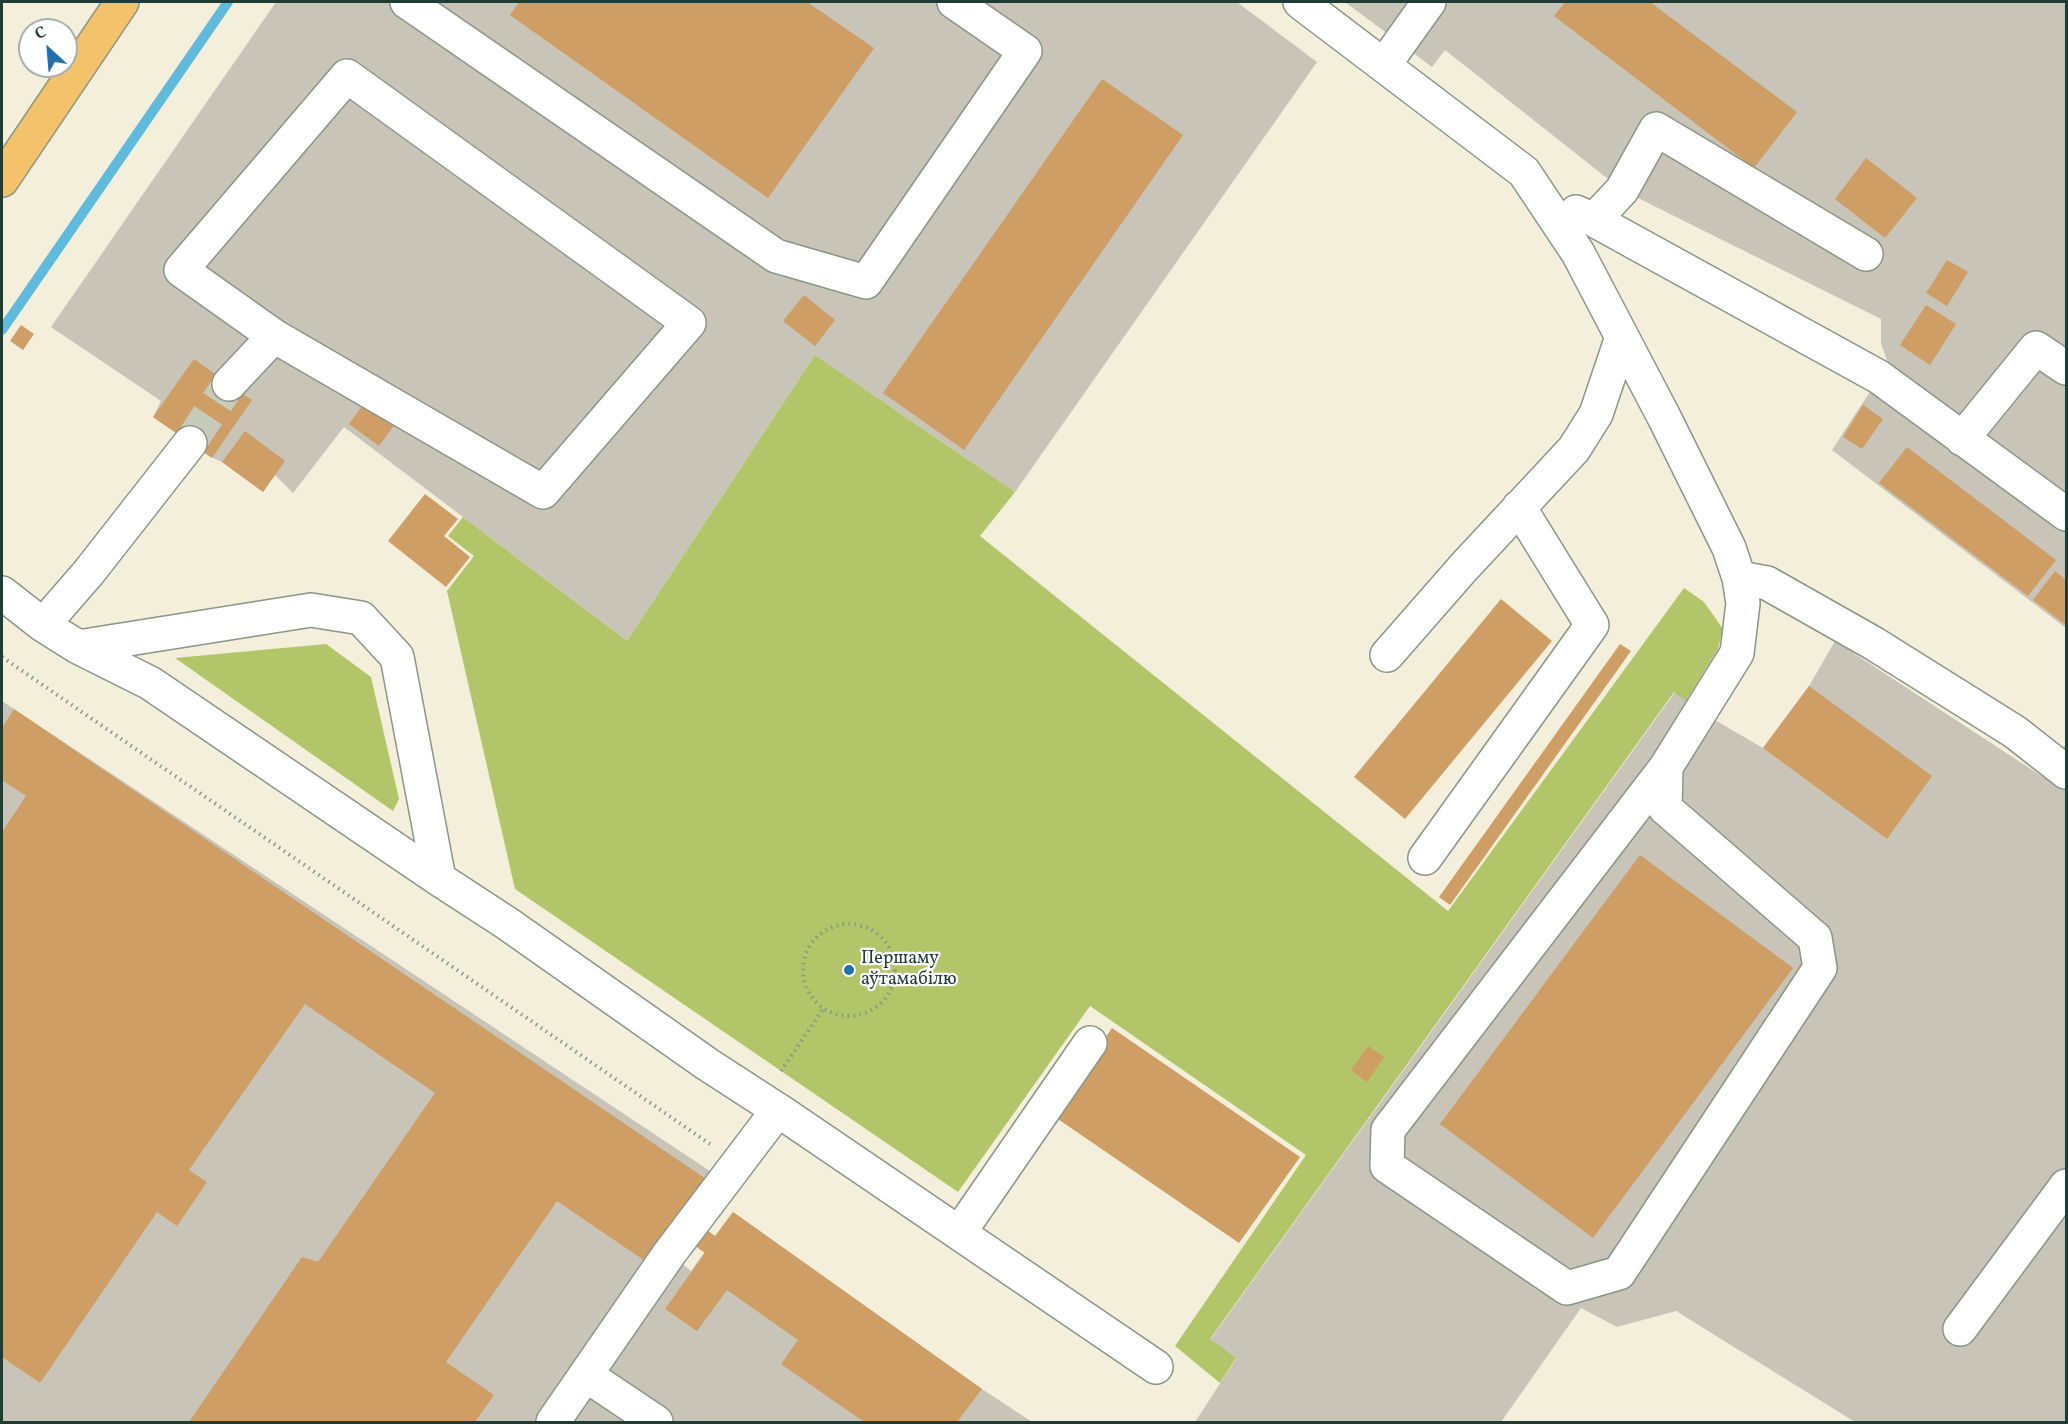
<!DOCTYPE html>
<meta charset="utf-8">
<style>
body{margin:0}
#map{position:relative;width:2068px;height:1424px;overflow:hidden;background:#f3efdb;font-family:Vollkorn,serif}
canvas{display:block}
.frame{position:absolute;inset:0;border:3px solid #1f3d34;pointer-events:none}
.north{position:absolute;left:18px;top:18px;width:60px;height:60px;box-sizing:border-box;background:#fff;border:2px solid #a5b1ae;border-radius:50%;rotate:334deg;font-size:16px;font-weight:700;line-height:24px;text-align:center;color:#1f3d34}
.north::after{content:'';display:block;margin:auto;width:21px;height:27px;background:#1f6fb2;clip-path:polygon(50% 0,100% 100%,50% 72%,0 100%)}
</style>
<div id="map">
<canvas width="2068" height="1424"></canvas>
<div class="frame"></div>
<div class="north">С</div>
</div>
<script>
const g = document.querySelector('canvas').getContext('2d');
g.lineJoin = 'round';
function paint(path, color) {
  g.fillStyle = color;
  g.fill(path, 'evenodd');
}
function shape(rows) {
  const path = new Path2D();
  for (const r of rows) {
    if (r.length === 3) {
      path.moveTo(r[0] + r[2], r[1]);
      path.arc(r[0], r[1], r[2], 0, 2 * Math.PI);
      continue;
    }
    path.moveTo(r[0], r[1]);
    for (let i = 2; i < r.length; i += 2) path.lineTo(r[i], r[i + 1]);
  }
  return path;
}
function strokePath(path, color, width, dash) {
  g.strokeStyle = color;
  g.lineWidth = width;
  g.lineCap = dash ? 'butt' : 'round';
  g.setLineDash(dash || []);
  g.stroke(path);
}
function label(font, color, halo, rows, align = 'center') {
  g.font = font + ' Vollkorn,serif';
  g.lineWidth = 4.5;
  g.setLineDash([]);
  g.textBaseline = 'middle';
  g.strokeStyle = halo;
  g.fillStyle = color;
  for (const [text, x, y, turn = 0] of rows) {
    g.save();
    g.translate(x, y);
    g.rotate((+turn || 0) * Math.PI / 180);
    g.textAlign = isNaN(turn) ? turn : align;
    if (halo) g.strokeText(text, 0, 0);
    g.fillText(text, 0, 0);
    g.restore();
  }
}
paint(shape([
 [276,2,1237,2,1317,62,1015,492,815,355,627,641,344,427,293,493,275,475,263,492,222,462,209,456,153,417,161,401,51,327],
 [1345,2,2066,2,2066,628,1832,450,1888,364,1881,343,1881,319,1622,190,1445,50,1432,67],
 [1835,641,2043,777,2066,743,2066,1422,1855,1422,1676,1311,1617,1327,1581,1308,1501,1422,1195,1422,1236,1359,1210,1340,1675,692,1701,712,1763,748,1809,686],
 [2,701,713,1173,660,1246,691,1271,733,1212,982,1389,1032,1422,2,1422]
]), '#c8c4b8');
paint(shape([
 [815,355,1015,492,980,536,1448,911,1684,588,1704,602,1723,629,1718,649,1686,701,1674,692,1210,1339,1236,1358,1220,1383,1175,1346,1306,1155,1090,1006,958,1192,515,889,447,591,474,556,448,536,463,517,627,641],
 [326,644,371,677,399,799,393,811,175,658]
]), '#b2c569');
strokePath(shape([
 [2,330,228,2]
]), '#5fbbdd', 10);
paint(shape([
 [519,2,807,2,874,48,768,198,510,15],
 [1565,2,1650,2,1797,112,1754,168,1554,16],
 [1102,79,1183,135,964,450,883,393],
 [1866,158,1917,198,1885,238,1835,199],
 [1947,260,1968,272,1947,306,1926,293],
 [804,295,835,320,815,346,783,321],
 [1926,305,1956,324,1930,365,1900,345],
 [21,325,34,334,23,350,10,341],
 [194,359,252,400,212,458,153,417],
 [365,402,395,424,379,446,349,424],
 [1863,405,1883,419,1862,449,1843,437],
 [245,431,285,461,263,492,222,462],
 [1907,447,2056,560,2028,596,1879,483],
 [425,494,458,519,444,536,470,557,446,587,388,541],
 [2055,571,2066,580,2066,625,2033,600],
 [1501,599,1552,641,1405,819,1354,777],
 [1620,644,1631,651,1450,905,1439,897],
 [1809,686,1932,776,1887,839,1763,748],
 [14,709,706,1179,648,1263,557,1201,446,1362,494,1395,475,1422,189,1422,302,1257,318,1262,435,1093,305,1004,189,1170,207,1182,177,1226,157,1212,40,1383,2,1357,2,832,26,796,2,780,2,728],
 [1640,855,1793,968,1593,1238,1440,1124],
 [1112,1028,1300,1157,1239,1243,1052,1115],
 [1368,1046,1384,1057,1367,1082,1351,1070],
 [733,1212,982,1389,957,1422,864,1422,781,1364,798,1340,727,1290,697,1331,665,1309,705,1253,691,1243,703,1227,715,1236]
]), '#ce9e64');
strokePath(shape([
 [190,443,229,384]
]), '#c9cbba', 33, [33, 16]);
const minor = shape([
 [407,2,776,256,866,282,1025,51,954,2],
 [1300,2,1524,172,1578,253,1664,417,1729,548,1739,578,1743,603,1737,653,1666,767,1388,1130,1387,1166,1567,1288,1619,1273,1820,968,1815,938,1665,808,1666,767],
 [1384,65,1429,2],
 [1576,212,1594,220,1622,190,1656,129,1866,254],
 [1594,220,1879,377,2066,514],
 [229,384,274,336,181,270,347,76,689,323,543,492,274,336],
 [1962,439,2036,348,2066,368],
 [1739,578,1767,583,1873,643,2015,732,2066,772],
 [2,593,43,625,78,647,150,683,439,879,508,924,707,1064,778,1110,1156,1367],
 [43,625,89,572,190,443],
 [78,647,311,610,361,618,397,657,439,879],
 [1387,655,1464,567,1574,449,1596,414,1622,337],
 [1425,858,1592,625,1519,507],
 [959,1233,1090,1043],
 [1960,1329,2066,1186],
 [586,1375,656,1422],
 [553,1422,669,1254,778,1110]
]);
const major = shape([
 [2,180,122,2]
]);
strokePath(minor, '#899688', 36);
strokePath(major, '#899688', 36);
strokePath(shape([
 [2,657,710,1144],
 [849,970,46],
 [781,1071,823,1009]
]), '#899688', 4, [1.5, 4.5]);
strokePath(minor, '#fff', 33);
strokePath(major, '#f3c26a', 33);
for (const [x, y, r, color] of [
 [849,970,6,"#1f6fb2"]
]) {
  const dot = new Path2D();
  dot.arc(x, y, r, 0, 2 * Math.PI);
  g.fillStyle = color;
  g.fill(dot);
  strokePath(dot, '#fff', 2);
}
label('18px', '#1f3d34', '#fff', [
 ["Першаму",861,960],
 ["аўтамабілю",861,981]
], 'left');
</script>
